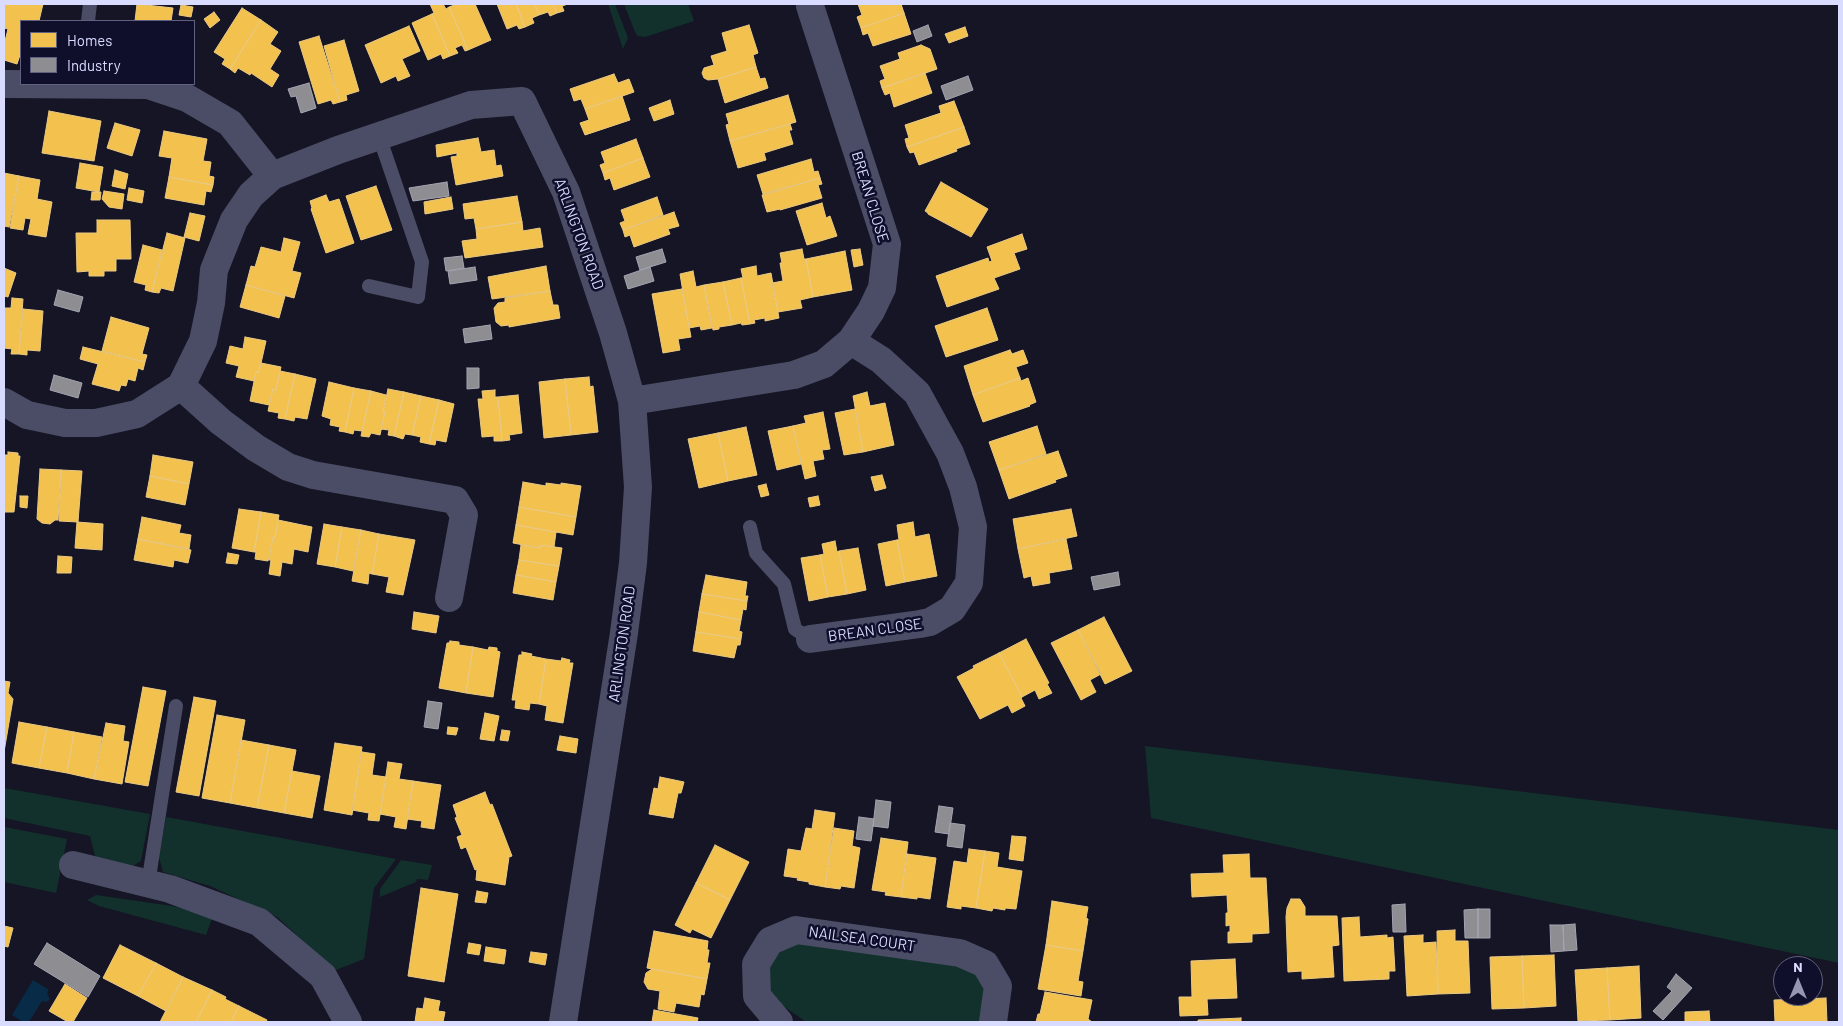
<!DOCTYPE html>
<style>
body{margin:0}
#map{position:relative;width:1843px;height:1026px;overflow:hidden;background:#151525;font-family:Barlow,sans-serif}
canvas{display:block}
.frame{position:absolute;inset:0;border:5px solid #d9dbff;pointer-events:none}
.legend{position:absolute;left:20px;top:20px;width:175px;height:65px;box-sizing:border-box;background:#0f0f2b;border:1px solid #606180;margin:0;padding:6px 9px;list-style:none;font-size:15px;color:#d9dbff}
.legend li{display:flex;align-items:center;gap:10px;height:25px}
.legend b{width:25px;border:1px solid #606180}
.north{position:absolute;left:1773px;top:956px;width:50px;height:50px;box-sizing:border-box;background:#0f0f2b;border:1px solid #606180;border-radius:50%;rotate:0deg;font-size:14px;font-weight:700;line-height:20px;text-align:center;color:#d9dbff}
.north::after{content:'';display:block;margin:auto;width:18px;height:22px;background:#9496b3;clip-path:polygon(50% 0,100% 100%,50% 72%,0 100%)}
</style>
<div id="map">
<canvas width="1843" height="1026"></canvas>
<div class="frame"></div>
<ul class="legend">
<li><b style="height:14px;background:#f2c14e"></b>Homes</li>
<li><b style="height:14px;background:#8d8d92"></b>Industry</li>
</ul>
<div class="north">N</div>
</div>
<script>
const g = document.querySelector('canvas').getContext('2d');
g.lineJoin = 'round';
function fillPath(path, color) { g.fillStyle = color; g.fill(path, 'evenodd'); }
const toPath = rows => new Path2D(rows.map(r => 'M' + r).join(''));
function trace(path, color, width, dash) { g.strokeStyle = color; g.lineWidth = width; g.lineCap = dash ? 'butt' : 'round'; g.setLineDash(dash || []); g.stroke(path); }
function drawText(font, color, halo, rows, align = 'center') {
  g.font = font + ' Barlow,sans-serif'; g.lineWidth = 5; g.setLineDash([]); g.textBaseline = 'middle'; g.strokeStyle = halo; g.fillStyle = color; for (const [text, x, y, turn = 0] of rows) {
    g.save(); g.translate(x, y); g.rotate((+turn || 0) * Math.PI / 180); g.textAlign = isNaN(turn) ? turn : align; if (halo) g.strokeText(text, 0, 0); g.fillText(text, 0, 0); g.restore();
  }
}
const green = toPath([
 [608,4,615,4,628,38,623,49],
 [624,4,688,4,694,21,645,37,638,36,635,32],
 [1145,746,1839,830,1839,963,1151,818],
 [4,788,150,814,141,861,126,870,96,860,90,836,4,818],
 [166,817,396,859,374,888,364,959,333,971,320,956,277,917,210,886,163,872,159,857],
 [4,827,67,839,56,893,4,882],
 [401,860,432,865,428,880,417,879,416,882,380,897,380,889],
 [96,895,172,906,213,916,206,935,99,906,87,900],
 [800,943,959,966,974,970,983,979,985,992,981,1022,806,1022,775,1000,767,991,768,963,775,953]
]);
const water = toPath([
 [33,980,49,990,47,993,50,1000,46,1002,42,1001,29,1022,23,1022,12,1015]
]);
const homes = toPath([
 [4,4,43,4,39,21,21,21,21,52,17,64,4,60,4,45,8,29,4,28,4,4],
 [137,4,173,8,171,21,135,21,137,4],
 [430,4,443,4,446,9,449,7,468,50,465,51,462,45,455,48,458,53,450,56,432,14,434,13,430,4],
 [457,4,475,4,491,40,468,50,449,7,457,4],
 [497,4,516,4,525,27,519,29,517,25,507,29,497,4],
 [516,4,535,4,539,15,532,18,534,23,525,27,516,4],
 [535,4,553,4,557,13,550,16,548,12,539,15,535,4],
 [553,4,568,4,562,6,564,11,557,13,553,4],
 [858,4,901,4,904,13,861,28,857,17,862,15,858,4],
 [181,5,193,7,191,17,179,15,181,5],
 [242,8,261,20,230,69,222,64,225,59,214,52,242,8],
 [214,12,220,20,210,28,204,19,214,12],
 [904,13,911,34,873,46,868,33,863,35,861,28,904,13],
 [432,14,450,56,443,59,441,54,428,60,412,23,432,14],
 [261,20,278,32,270,44,281,51,270,69,279,75,272,87,251,73,250,75,238,68,235,73,230,69,261,20],
 [749,25,758,53,753,55,756,67,718,79,708,80,704,78,702,73,704,68,714,65,711,56,727,51,722,33,749,25],
 [409,26,420,51,402,59,410,76,398,81,396,76,381,83,365,45,409,26],
 [965,27,968,36,949,43,945,34,965,27],
 [319,36,340,102,333,104,331,100,318,104,299,42,319,36],
 [344,40,359,91,346,95,347,100,340,102,324,46,344,40],
 [921,45,930,49,937,69,882,88,880,81,885,79,880,66,900,59,898,53,921,45],
 [756,67,760,79,765,78,768,88,725,103,718,79,756,67],
 [925,73,932,93,894,107,890,93,885,95,882,88,925,73],
 [614,74,618,83,629,79,634,92,585,109,581,99,574,101,570,89,614,74],
 [788,95,796,122,730,141,726,125,729,124,726,114,788,95],
 [622,96,630,120,585,135,580,123,589,120,585,109,622,96],
 [670,100,674,114,654,121,649,108,670,100],
 [954,101,964,127,907,147,905,139,909,138,905,125,941,113,939,106,954,101],
 [49,111,101,121,94,161,42,153,49,111],
 [115,123,140,130,132,156,107,148,115,123],
 [790,124,792,130,789,130,793,144,764,153,766,160,738,168,730,141,790,124],
 [964,127,970,144,956,149,957,151,919,165,914,152,910,153,907,147,964,127],
 [164,131,207,139,203,161,211,162,209,176,214,177,213,185,169,177,172,158,159,156,164,131],
 [478,138,481,152,494,150,496,166,501,165,503,176,456,185,451,157,457,156,457,153,437,157,436,145,478,138],
 [636,139,643,158,603,173,600,165,605,163,601,152,636,139],
 [643,158,650,177,614,190,610,178,605,180,603,173,643,158],
 [811,159,814,172,818,171,820,178,763,194,757,175,811,159],
 [80,163,103,167,99,192,76,188,80,163],
 [115,170,128,174,125,189,112,186,115,170],
 [4,173,19,176,9,227,4,226,4,173],
 [19,176,40,180,37,199,52,202,46,237,28,234,31,219,25,218,23,230,10,228,19,176],
 [169,177,213,185,211,192,206,191,204,205,165,198,169,177],
 [820,178,822,184,818,185,822,198,780,210,780,209,767,212,762,195,820,178],
 [941,182,988,209,971,237,928,214,928,213,925,211,941,182],
 [376,186,392,230,361,240,346,196,376,186],
 [129,188,144,191,142,203,127,200,129,188],
 [104,191,124,194,122,209,109,207,102,199,104,191],
 [92,192,101,192,100,200,91,200,92,192],
 [326,195,329,202,339,199,354,243,326,253,311,209,312,208,310,201,326,195],
 [517,196,522,222,476,229,474,218,465,219,463,204,517,196],
 [451,197,453,209,425,214,424,202,451,197],
 [657,197,663,215,623,230,620,223,625,221,621,210,657,197],
 [822,203,826,218,830,216,837,236,807,245,796,211,822,203],
 [674,212,679,226,668,229,670,234,634,247,630,235,625,237,623,230,674,212],
 [190,213,205,216,199,241,184,237,190,213],
 [97,220,130,220,131,259,116,259,116,271,104,271,104,276,89,276,89,271,77,272,76,233,97,233,97,220],
 [522,222,523,231,540,228,543,247,465,258,462,241,477,239,476,229,522,222],
 [167,233,185,238,173,291,161,288,159,293,152,292,167,233],
 [1022,234,1027,249,1014,253,1020,269,994,278,999,289,947,307,936,276,988,258,989,262,992,261,987,247,1022,234],
 [284,238,300,242,292,271,301,273,294,298,246,285,251,266,255,267,261,247,281,252,284,238],
 [143,245,162,250,152,292,145,290,146,285,134,282,143,245],
 [802,249,804,259,806,259,813,297,800,300,802,308,778,312,772,283,783,281,780,263,782,263,780,253,802,249],
 [860,249,863,265,854,267,851,250,860,249],
 [845,251,852,290,813,297,806,259,845,251],
 [546,266,550,291,492,299,488,277,546,266],
 [756,266,757,276,771,273,779,318,765,321,765,318,754,320,755,323,750,324,741,278,743,278,741,269,756,266],
 [4,268,16,273,8,297,4,296,4,268],
 [693,271,696,287,704,285,712,328,701,330,700,326,689,328,680,274,693,271],
 [741,278,750,324,742,325,741,323,732,325,723,282,741,278],
 [723,282,732,325,719,327,719,329,713,330,704,285,723,282],
 [246,285,285,296,279,318,240,307,246,285],
 [682,289,691,337,678,339,680,350,663,353,652,294,682,289],
 [550,291,553,305,558,305,560,318,509,327,509,325,501,326,496,322,494,308,498,303,505,302,505,298,550,291],
 [12,298,23,299,19,354,11,354,12,349,4,348,4,308,11,308,12,298],
 [987,308,998,340,946,357,935,326,987,308],
 [23,309,43,311,40,351,27,350,27,355,19,354,23,309],
 [111,317,149,328,142,354,147,355,145,362,102,351,111,317],
 [245,337,266,341,259,372,256,372,254,381,236,377,239,366,226,363,230,346,243,349,245,337],
 [83,347,145,362,143,370,138,368,135,381,128,379,126,386,121,385,119,391,92,384,98,364,80,359,83,347],
 [1010,350,1012,354,1023,350,1028,363,1016,367,1020,378,973,395,964,366,1010,350],
 [261,363,281,367,276,390,273,389,269,405,250,401,256,372,259,372,261,363],
 [280,371,295,374,285,419,278,418,279,413,268,411,273,389,276,390,280,371],
 [295,374,316,379,307,419,295,417,294,421,285,419,295,374],
 [589,377,590,387,593,386,598,432,571,435,565,379,589,377],
 [1020,378,1021,381,1028,378,1036,402,1029,405,1030,406,983,422,973,395,1020,378],
 [565,379,571,435,544,438,539,382,565,379],
 [329,382,354,388,345,432,339,431,340,427,330,425,331,419,322,416,329,382],
 [354,388,371,391,362,431,354,430,353,434,345,432,354,388],
 [388,389,404,392,394,436,388,435,389,430,381,429,385,412,383,412,388,389],
 [495,390,495,397,498,397,502,441,494,441,494,436,482,437,478,399,483,399,482,391,495,390],
 [371,391,386,395,383,412,385,412,380,435,371,433,369,437,361,436,371,391],
 [404,392,421,396,412,435,405,434,403,439,394,436,404,392],
 [867,392,870,406,885,403,894,445,863,452,853,396,867,392],
 [518,395,522,433,509,435,510,440,502,441,498,397,518,395],
 [421,396,439,400,429,444,420,442,421,437,412,435,421,396],
 [439,400,454,404,446,442,436,440,435,445,429,444,439,400],
 [855,409,863,452,844,455,835,413,855,409],
 [823,412,830,449,822,450,824,459,813,461,816,476,805,479,793,426,806,423,804,416,823,412],
 [793,426,801,464,777,470,768,431,793,426],
 [1037,426,1046,454,999,470,989,442,1037,426],
 [746,427,757,475,728,481,718,433,746,427],
 [718,433,728,481,699,488,688,439,718,433],
 [1058,451,1067,476,1055,480,1056,482,1009,499,999,470,1058,451],
 [8,452,18,453,18,456,20,456,14,512,4,512,4,455,8,455,8,452],
 [153,455,193,462,189,484,150,476,153,455],
 [40,469,61,470,58,520,55,520,50,524,42,523,37,519,40,469],
 [61,470,82,471,78,522,59,521,61,470],
 [882,475,886,488,875,491,871,477,882,475],
 [150,476,189,484,185,505,146,497,150,476],
 [523,482,546,486,546,483,561,485,561,483,581,486,576,517,519,507,523,482],
 [766,484,769,495,761,497,758,486,766,484],
 [20,496,28,496,27,508,20,507,20,496],
 [818,496,820,505,810,507,808,498,818,496],
 [519,507,576,517,573,535,516,525,519,507],
 [239,509,261,512,254,552,232,548,239,509],
 [1071,509,1077,536,1018,549,1013,519,1071,509],
 [261,512,279,515,275,538,273,537,268,561,255,559,256,552,254,552,261,512],
 [142,517,181,525,179,533,191,535,189,549,138,539,142,517],
 [278,520,312,527,308,552,294,549,292,564,282,562,280,576,269,574,271,560,269,560,273,537,275,538,278,520],
 [77,522,103,524,102,550,75,548,77,522],
 [913,522,915,537,929,534,937,576,905,582,897,540,899,540,897,525,913,522],
 [324,524,342,527,335,567,317,564,324,524],
 [516,525,556,532,554,547,541,545,540,548,513,543,516,525],
 [342,527,361,530,353,571,335,567,342,527],
 [361,530,379,534,372,574,369,573,368,584,352,581,361,530],
 [379,534,415,540,403,595,386,592,389,577,372,574,379,534],
 [138,539,191,550,188,563,174,560,173,567,134,560,138,539],
 [1066,539,1072,569,1049,573,1050,583,1033,586,1031,576,1024,578,1018,549,1066,539],
 [897,540,905,582,886,586,878,544,897,540],
 [835,541,837,552,839,551,847,594,828,597,820,555,824,554,822,544,835,541],
 [521,545,540,548,541,545,562,548,559,566,519,560,521,545],
 [858,548,866,590,847,594,839,551,858,548],
 [228,553,239,555,237,564,226,563,228,553],
 [820,555,828,597,809,601,801,558,820,555],
 [58,556,72,557,71,573,57,573,58,556],
 [519,560,559,566,556,582,516,575,519,560],
 [516,575,556,582,553,600,513,593,516,575],
 [706,575,747,582,745,596,748,596,747,601,702,594,706,575],
 [702,594,747,601,746,610,743,609,741,620,699,612,702,594],
 [414,612,439,616,436,633,412,629,414,612],
 [699,612,741,620,739,631,742,632,741,639,696,632,699,612],
 [1104,617,1132,671,1105,684,1078,630,1104,617],
 [1078,630,1101,674,1090,680,1096,692,1081,700,1051,643,1078,630],
 [696,632,741,639,740,645,737,645,734,658,693,651,696,632],
 [1026,639,1049,683,1047,684,1052,693,1039,699,1035,690,1022,697,999,653,1026,639],
 [450,641,459,642,459,645,473,647,466,693,439,688,447,643,449,643,450,641],
 [473,647,488,650,489,647,497,648,497,651,500,652,493,697,466,693,473,647],
 [522,652,532,654,531,656,546,659,539,704,530,703,529,710,515,708,516,700,512,700,519,655,522,655,522,652],
 [999,653,1022,697,1021,698,1025,706,1012,713,1008,705,980,719,957,677,974,668,973,666,999,653],
 [562,658,570,660,569,663,573,663,563,723,545,720,547,706,539,704,546,659,561,661,562,658],
 [4,681,10,682,8,693,13,699,4,752,4,681],
 [143,687,166,691,148,786,125,782,143,687],
 [194,697,216,701,199,796,176,792,194,697],
 [485,713,499,716,494,741,480,739,485,713],
 [217,715,245,720,230,803,202,798,217,715],
 [19,722,47,727,39,768,12,763,19,722],
 [106,723,125,726,123,741,129,742,122,784,94,779,106,723],
 [47,727,74,732,67,773,39,768,47,727],
 [448,727,458,728,456,735,447,734,448,727],
 [502,730,510,731,508,741,500,740,502,730],
 [74,732,102,737,94,779,67,773,74,732],
 [560,736,578,739,576,753,557,750,560,736],
 [241,740,269,745,257,808,230,803,241,740],
 [335,743,362,747,352,815,324,810,335,743],
 [269,745,296,750,284,813,257,808,269,745],
 [362,752,375,754,372,775,386,777,379,821,368,820,369,813,352,810,362,752],
 [388,762,402,764,399,779,413,781,406,829,394,827,396,817,380,814,388,762],
 [292,771,320,776,312,818,284,813,292,771],
 [660,777,684,782,681,793,678,793,673,818,649,814,654,788,658,789,660,777],
 [413,781,441,785,434,829,421,827,422,821,407,819,413,781],
 [485,792,490,805,492,804,512,856,509,857,505,885,476,880,477,869,475,870,466,847,461,849,457,837,462,835,455,818,457,817,453,805,485,792],
 [815,810,835,813,825,887,809,884,809,882,797,880,798,878,784,876,788,849,801,851,806,828,812,829,815,810],
 [834,828,854,831,852,846,860,848,854,888,841,886,840,889,825,887,834,828],
 [1012,836,1026,837,1023,861,1009,859,1012,836],
 [881,838,908,842,901,897,885,895,886,892,872,890,881,838],
 [715,845,749,862,730,900,696,883,715,845],
 [969,849,985,851,976,908,961,906,961,909,947,907,954,861,967,863,969,849],
 [985,851,999,853,997,867,1022,871,1016,909,1005,908,1005,910,993,908,992,911,976,908,985,851],
 [907,854,936,858,930,899,917,897,917,899,901,897,907,854],
 [1249,854,1250,878,1266,878,1269,933,1252,934,1252,942,1228,943,1228,932,1230,932,1230,925,1226,926,1226,913,1228,913,1227,895,1192,897,1191,874,1224,873,1223,855,1249,854],
 [696,883,730,900,711,938,692,929,690,933,675,925,696,883],
 [421,888,458,894,444,982,408,976,421,888],
 [477,891,488,893,486,903,475,902,477,891],
 [1291,899,1300,899,1305,907,1305,916,1337,916,1339,945,1332,946,1334,977,1302,979,1302,971,1288,972,1286,917,1287,908,1291,899],
 [1052,901,1088,907,1086,918,1088,919,1083,951,1046,945,1052,901],
 [1359,917,1360,937,1387,935,1387,938,1393,937,1395,971,1389,971,1389,979,1344,981,1342,918,1359,917],
 [4,926,13,928,8,947,4,946,4,926],
 [1455,930,1455,941,1468,941,1470,993,1438,994,1437,931,1455,930],
 [654,931,708,941,707,950,709,950,707,963,710,963,707,979,647,968,654,931],
 [1423,935,1423,943,1436,942,1438,994,1407,996,1404,936,1423,935],
 [469,943,481,945,479,955,467,953,469,943],
 [120,945,156,963,138,996,103,978,120,945],
 [1046,945,1083,951,1078,981,1083,982,1081,996,1038,989,1046,945],
 [486,947,506,950,504,964,484,961,486,947],
 [531,952,547,954,545,965,529,962,531,952],
 [1554,955,1556,1006,1524,1008,1522,956,1554,955],
 [1522,956,1524,1008,1492,1009,1490,957,1522,956],
 [1235,959,1237,998,1207,999,1208,1015,1180,1016,1179,997,1192,997,1191,961,1235,959],
 [156,963,183,977,166,1011,138,996,156,963],
 [1639,966,1641,1018,1610,1020,1607,968,1639,966],
 [1607,968,1610,1020,1578,1021,1575,970,1607,968],
 [652,969,707,979,704,995,701,994,699,1007,676,1003,674,1012,658,1009,660,991,648,989,644,982,646,973,652,969],
 [183,977,212,990,196,1022,160,1022,183,977],
 [65,984,87,998,73,1022,68,1022,49,1011,65,984],
 [212,990,226,997,225,999,239,1006,231,1022,196,1022,212,990],
 [1045,992,1092,1000,1088,1019,1092,1022,1036,1022,1038,1014,1040,1014,1045,992],
 [425,998,440,1001,438,1011,445,1012,443,1022,415,1022,417,1008,423,1009,425,998],
 [1826,998,1827,1022,1775,1022,1774,1000,1826,998],
 [239,1006,267,1020,266,1022,231,1022,239,1006],
 [654,1010,698,1018,697,1022,650,1022,652,1022,654,1010],
 [1709,1011,1710,1022,1685,1022,1685,1012,1709,1011],
 [1241,1018,1241,1022,1186,1022,1198,1022,1198,1020,1241,1018]
]);
const industry = toPath([
 [928,25,932,36,917,42,913,31,928,25],
 [968,76,973,90,946,100,941,86,968,76],
 [309,83,316,108,301,113,296,96,291,97,288,89,309,83],
 [447,182,449,196,413,201,409,188,447,182],
 [662,249,666,262,640,270,636,257,662,249],
 [462,256,464,268,446,271,444,258,462,256],
 [475,267,477,280,450,284,448,271,475,267],
 [650,267,654,281,628,289,624,276,650,267],
 [58,290,83,297,79,312,54,305,58,290],
 [490,325,492,339,465,343,463,329,490,325],
 [467,368,479,368,479,388,467,389,467,368],
 [54,375,82,383,78,398,50,390,54,375],
 [1118,572,1120,585,1094,590,1091,577,1118,572],
 [428,701,442,703,438,729,424,727,428,701],
 [876,800,891,802,888,828,873,826,876,800],
 [939,806,953,808,949,834,935,832,939,806],
 [859,817,874,819,871,841,856,839,859,817],
 [950,823,965,825,962,848,947,846,950,823],
 [1405,904,1406,932,1393,932,1392,905,1405,904],
 [1478,909,1490,909,1490,938,1478,938,1478,909],
 [1478,909,1478,938,1465,938,1464,910,1478,909],
 [1575,924,1577,950,1564,951,1563,925,1575,924],
 [1550,925,1563,925,1564,951,1551,952,1550,925],
 [47,943,100,976,88,997,34,964,47,943],
 [1676,974,1692,988,1663,1020,1653,1011,1672,991,1667,987,1676,974]
]);
const lane = toPath([
 [88,21,90,4],
 [369,286,418,297,422,262,379,136],
 [750,527,756,553,784,584,795,629,810,639],
 [148,884,176,706]
]);
const street = toPath([
 [810,6,887,244,882,288,871,311,851,341,881,360,917,393,950,453,963,487,973,527,969,583,952,609,930,622,920,624,810,639],
 [4,84,148,85,187,98,230,123,272,176],
 [181,386,221,422,256,448,288,467,313,475,455,500,464,515,449,598],
 [632,401,794,375,824,364,851,341],
 [4,402,27,415,65,423,96,423,137,414,181,386,203,341,211,303,214,270,234,220,251,195,272,176,338,150,471,105,522,101,566,192,613,333,632,401,638,487,633,563,624,633,563,1022],
 [73,865,170,889,259,922,323,976,348,1022],
 [779,1022,757,996,756,964,770,941,796,930,960,953,985,964,998,986,993,1022]
]);
const streetNames = [
 ["BREAN CLOSE",870,197,73],
 ["ARLINGTON ROAD",579,234,70],
 ["BREAN CLOSE",875,630,-8],
 ["ARLINGTON ROAD",622,644,-82],
 ["NAILSEA COURT",862,939,8]
];
fillPath(green, '#12312c');
fillPath(water, '#082b48');
fillPath(homes, '#f2c14e');
trace(homes, '#eac983', 1);
fillPath(industry, '#8d8d92');
trace(industry, '#a4a4b3', 1);
trace(lane, '#4a4d65', 14);
trace(street, '#4a4d65', 28);
drawText('15px', '#d9dbff', '#0f0f2b', streetNames);
</script>
